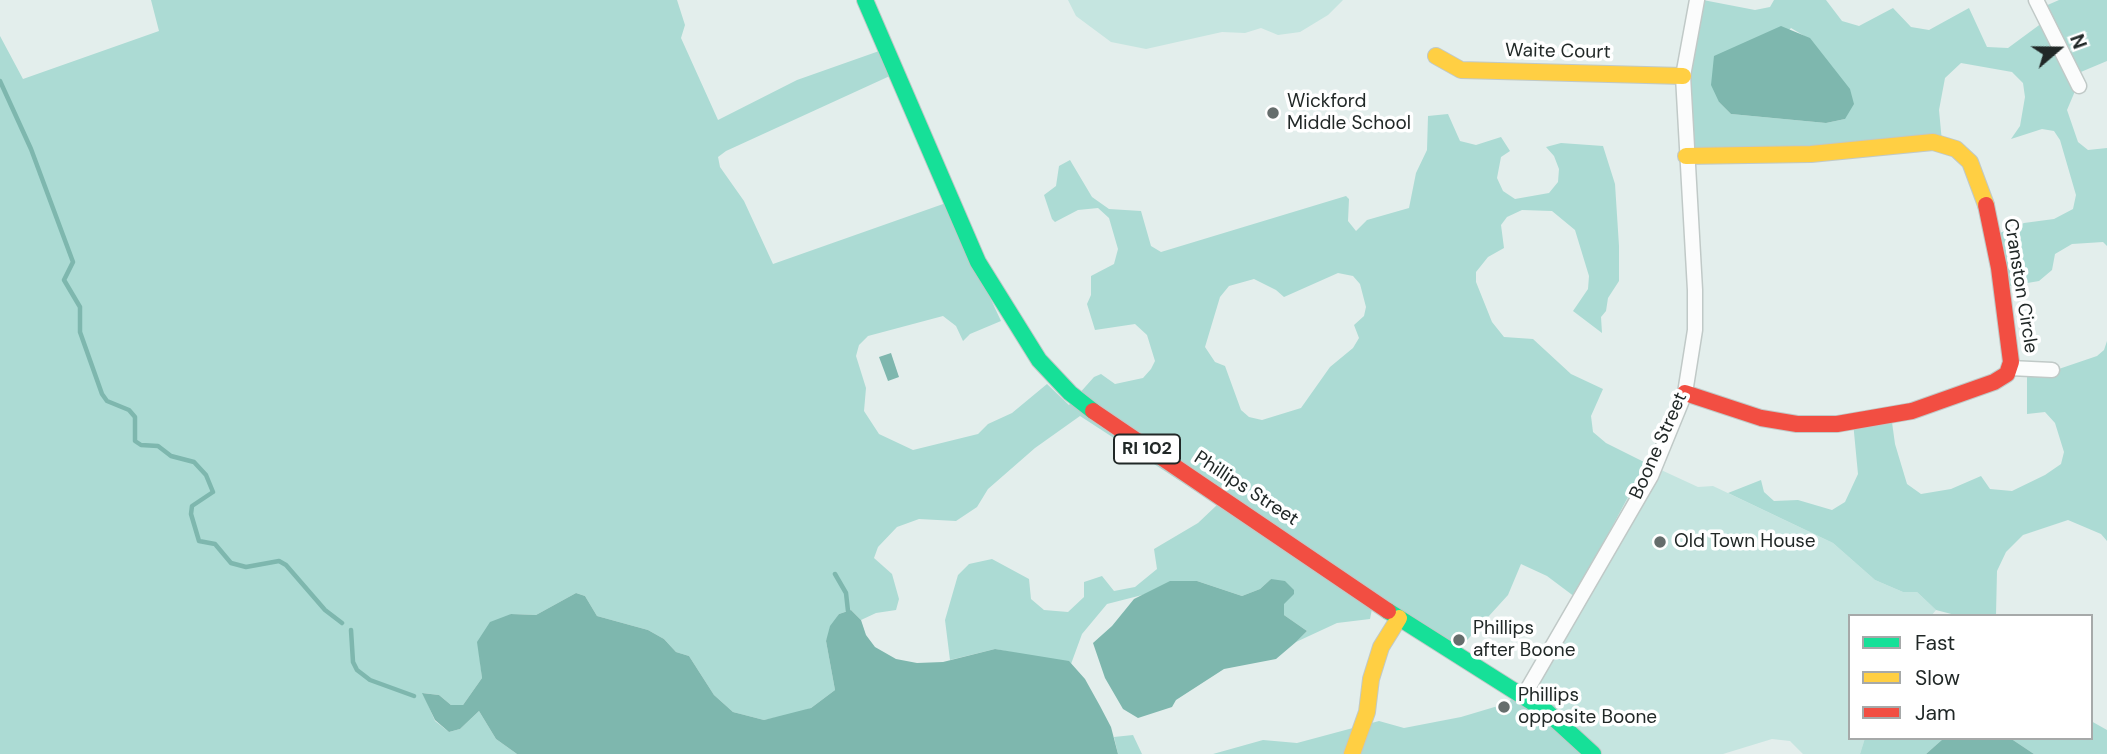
<!DOCTYPE html>
<style>
body{margin:0}
#map{position:relative;width:2107px;height:754px;overflow:hidden;background:#e3eeec;font-family:"DM Sans",sans-serif}
canvas{display:block}
.legend{position:absolute;left:1848px;top:614px;width:245px;height:126px;box-sizing:border-box;background:#fff;border:2px solid #a6a9a9;margin:0;padding:9px 12px;list-style:none;font-size:21px;color:#212827}
.legend li{display:flex;align-items:center;gap:14px;height:35px}
.legend b{width:35px;border:2px solid #a6a9a9}
.north{position:absolute;left:2023px;top:14px;width:70px;height:70px;-webkit-text-stroke:5px #fff;paint-order:stroke;rotate:70deg;font-size:19px;font-weight:700;line-height:28px;text-align:center;color:#212827}
.north::after{content:'';display:block;margin:auto;width:24px;height:32px;background:#212827;clip-path:polygon(50% 0,100% 100%,50% 72%,0 100%)}
</style>
<div id="map">
<canvas width="2107" height="754"></canvas>
<ul class="legend">
<li><b style="height:9px;background:#16e098"></b>Fast</li>
<li><b style="height:9px;background:#ffcf43"></b>Slow</li>
<li><b style="height:9px;background:#f24e42"></b>Jam</li>
</ul>
<div class="north">N</div>
</div>
<script>
const g = document.querySelector('canvas').getContext('2d');
g.lineJoin = 'round';
function fillPath(path, color) { g.fillStyle = color; g.fill(path, 'evenodd'); }
const toPath = rows => new Path2D(rows.map(r => 'M' + r).join(''));
function trace(path, color, width, dash) { g.strokeStyle = color; g.lineWidth = width; g.lineCap = dash ? 'butt' : 'round'; g.setLineDash(dash || []); g.stroke(path); }
function drawText(font, color, halo, rows, align = 'center') {
  g.font = font + ' "DM Sans",sans-serif'; g.lineWidth = 7; g.setLineDash([]); g.textBaseline = 'middle'; g.strokeStyle = halo; g.fillStyle = color; for (const [text, x, y, turn = 0] of rows) {
    g.save(); g.translate(x, y); g.rotate((+turn || 0) * Math.PI / 180); g.textAlign = isNaN(turn) ? turn : align; if (halo) g.strokeText(text, 0, 0); g.fillText(text, 0, 0); g.restore();
  }
}
const green = toPath([
 [1068,0,1343,0,1328,15,1300,32,1278,35,1261,28,1245,33,1222,32,1146,49,1111,42,1076,16],
 [1646,463,1698,487,1713,486,1833,543,1875,580,1903,592,1917,592,1936,610,1931,616,1850,616,1850,738,1865,738,1860,754,1803,754,1790,741,1772,739,1723,754,1596,754,1525,695]
]);
const forest = toPath([
 [151,0,677,0,685,25,681,38,718,120,797,80,882,50,892,75,726,151,718,157,720,167,744,201,773,264,946,203,1001,321,970,334,963,341,956,326,943,316,868,336,859,345,856,356,866,388,864,411,879,434,913,450,978,434,988,424,1012,413,1047,384,1069,405,1094,377,1101,374,1115,384,1143,378,1151,369,1155,361,1147,335,1135,324,1095,330,1087,304,1091,295,1091,276,1114,264,1118,249,1109,218,1098,208,1078,210,1055,222,1052,219,1044,195,1056,186,1059,166,1070,160,1092,197,1109,209,1141,211,1151,246,1161,252,1346,196,1349,199,1348,221,1356,231,1367,220,1409,208,1416,173,1427,150,1428,116,1448,114,1460,141,1476,145,1501,137,1510,151,1501,157,1497,178,1503,191,1515,199,1549,193,1558,182,1559,169,1554,156,1546,147,1561,143,1603,146,1615,184,1619,246,1619,281,1608,298,1606,311,1601,317,1602,333,1573,311,1588,289,1589,276,1575,230,1552,211,1522,210,1507,217,1501,225,1504,248,1488,257,1476,272,1476,282,1492,322,1504,337,1533,339,1571,374,1603,389,1591,416,1593,432,1606,443,1646,463,1575,597,1547,576,1521,564,1508,595,1459,649,1372,609,1370,619,1337,623,1296,642,1307,631,1284,615,1284,604,1271,579,1260,589,1242,596,1197,581,1107,604,1082,634,1071,664,995,649,950,660,945,620,958,575,969,564,992,559,1029,579,1031,599,1044,610,1068,612,1084,597,1084,582,1102,576,1114,591,1135,587,1157,569,1154,549,1198,523,1217,505,1080,416,1035,448,988,489,977,507,956,521,919,519,897,527,878,547,874,558,892,574,899,599,896,610,876,613,861,620,851,610,839,614,826,641,835,690,811,708,798,713,764,720,733,712,714,695,689,656,676,652,664,639,648,630,597,616,585,596,576,593,536,615,511,614,478,642,482,678,463,705,451,705,439,695,423,693,435,721,449,732,460,729,479,711,496,739,517,754,0,754,0,36,23,79,159,31],
 [1338,273,1353,276,1360,284,1366,307,1364,316,1354,325,1359,338,1353,348,1330,367,1301,408,1262,420,1249,417,1241,410,1225,366,1215,362,1205,347,1220,297,1229,286,1254,279,1276,290,1284,297],
 [1703,0,1755,10,1770,7,1774,0,1826,0,1842,21,1859,26,1893,8,1911,27,1929,30,1969,8,1987,47,2008,48,2046,20,2043,7,2059,0,2107,0,2107,61,2076,74,2078,84,2067,110,2078,142,2088,150,2107,148,2107,246,2103,242,2072,244,2055,254,2052,270,2039,281,2010,286,1995,235,2024,223,2054,219,2073,209,2076,195,2060,140,2054,131,2042,129,2011,139,2020,126,2025,97,2023,83,2012,72,1961,63,1945,78,1939,110,1942,142,1691,155,1683,76],
 [1791,28,1806,37,1845,119,1826,123,1731,114,1719,102],
 [2107,341,2107,541,2101,534,2068,520,2023,535,2006,552,1997,571,1996,615,1959,616,1936,610,1917,592,1903,592,1875,580,1833,543,1728,493,1761,480,1764,492,1774,501,1798,500,1832,510,1845,502,1858,474,1853,422,1891,415,1895,444,1907,484,1921,494,1951,489,1981,476,1990,489,2012,491,2045,475,2061,464,2064,452,2055,423,2045,412,2027,414,2027,374,2047,373,2097,356,2104,350],
 [1517,692,1596,754,1213,754,1263,740,1297,743,1379,721,1404,728,1461,717,1508,703],
 [2091,721,2107,730,2107,754,2034,754,2010,738,2091,738],
 [1133,735,1142,754,1118,754,1114,737],
 [1865,738,1944,738,1926,754,1860,754]
]);
const water = toPath([
 [1781,26,1810,38,1850,89,1854,104,1845,119,1826,123,1731,114,1719,102,1711,85,1714,56],
 [891,353,899,377,888,381,879,357],
 [1271,579,1285,581,1294,590,1294,594,1284,604,1284,615,1307,631,1296,642,1276,659,1224,669,1176,700,1172,707,1138,718,1123,709,1105,678,1093,643,1112,626,1134,599,1170,581,1197,581,1242,596,1260,589],
 [576,593,585,596,597,616,648,630,664,639,676,652,689,656,714,695,733,712,764,720,811,708,835,690,826,641,830,626,839,614,851,610,861,620,866,635,875,647,896,659,917,663,943,662,995,649,1069,661,1085,679,1100,706,1111,727,1118,754,517,754,496,739,479,711,460,729,449,732,435,720,422,693,439,695,451,705,463,705,482,678,477,642,490,622,511,614,536,615],
 [1944,738,2010,738,2034,754,1926,754]
]);
const stream = toPath([
 [0,81,31,149,73,262,64,280,80,307,80,332,102,394,107,401,129,410,135,417,135,441,141,445,158,446,171,456,194,462,206,475,213,492,192,506,191,514,199,541,215,544,231,563,246,567,279,561,286,565,325,610,342,623],
 [835,574,846,593,848,611],
 [351,630,353,662,357,670,370,680,414,696]
]);
const street = toPath([
 [2036,0,2079,86],
 [2010,368,2052,370],
 [1523,697,1651,476,1685,393,1695,330,1695,290,1683,76,1697,0]
]);
const fast = toPath([
 [865,0,978,262,1039,360,1070,393,1093,411],
 [1388,611,1546,711,1593,754]
]);
const slow = toPath([
 [1436,56,1461,70,1683,76],
 [1686,156,1811,154,1933,142,1956,149,1970,162,1986,205],
 [1352,754,1367,712,1371,679,1381,647,1399,618]
]);
const jam = toPath([
 [1685,393,1761,418,1797,424,1837,424,1912,411,1994,382,2007,374,2011,362,1999,268,1986,205],
 [1093,411,1388,611]
]);
const markers = [
 [1273,113,7,"#656d6c"],
 [1660,542,7,"#656d6c"],
 [1459,640,7,"#656d6c"],
 [1504,707,7,"#656d6c"]
];
const shields = [
 [1147,449,66]
];
const shieldNames = [
 ["RI 102",1147,449]
];
const streetNames = [
 ["Waite Court",1558,52,1],
 ["Cranston Circle",2020,286,81],
 ["Boone Street",1659,446,-66],
 ["Phillips Street",1246,489,33]
];
const poiNames = [
 ["Wickford",1287,102],
 ["Middle School",1287,124],
 ["Old Town House",1674,542],
 ["Phillips",1473,629],
 ["after Boone",1473,651],
 ["Phillips",1518,696],
 ["opposite Boone",1518,718]
];
fillPath(green, '#c5e5e0');
fillPath(forest, '#acdbd4');
fillPath(water, '#7eb7ae');
trace(stream, '#7eb7ae', 4.5);
trace(street, '#c0c9c7', 17);
trace(fast, '#c0c9c7', 18);
trace(slow, '#c0c9c7', 18);
trace(jam, '#c0c9c7', 18);
trace(street, '#fbfcfc', 14);
trace(fast, '#16e098', 16);
trace(slow, '#ffcf43', 16);
trace(jam, '#f24e42', 16);
for (const [x, y, r, color] of markers) { const dot = new Path2D(); dot.arc(x, y, r, 0, 2 * Math.PI); g.fillStyle = color; g.fill(dot); trace(dot, '#fff', 2.5); }
for (const [x, y, w] of shields) { const box = new Path2D(); box.roundRect(x - w / 2, y - 14.5, w, 29, 5); g.fillStyle = '#fff'; g.fill(box); trace(box, '#212827', 2); }
drawText('bold 18px', '#212827', null, shieldNames);
drawText('19px', '#212827', '#fff', streetNames);
drawText('19px', '#212827', '#fff', poiNames, 'left');
</script>
